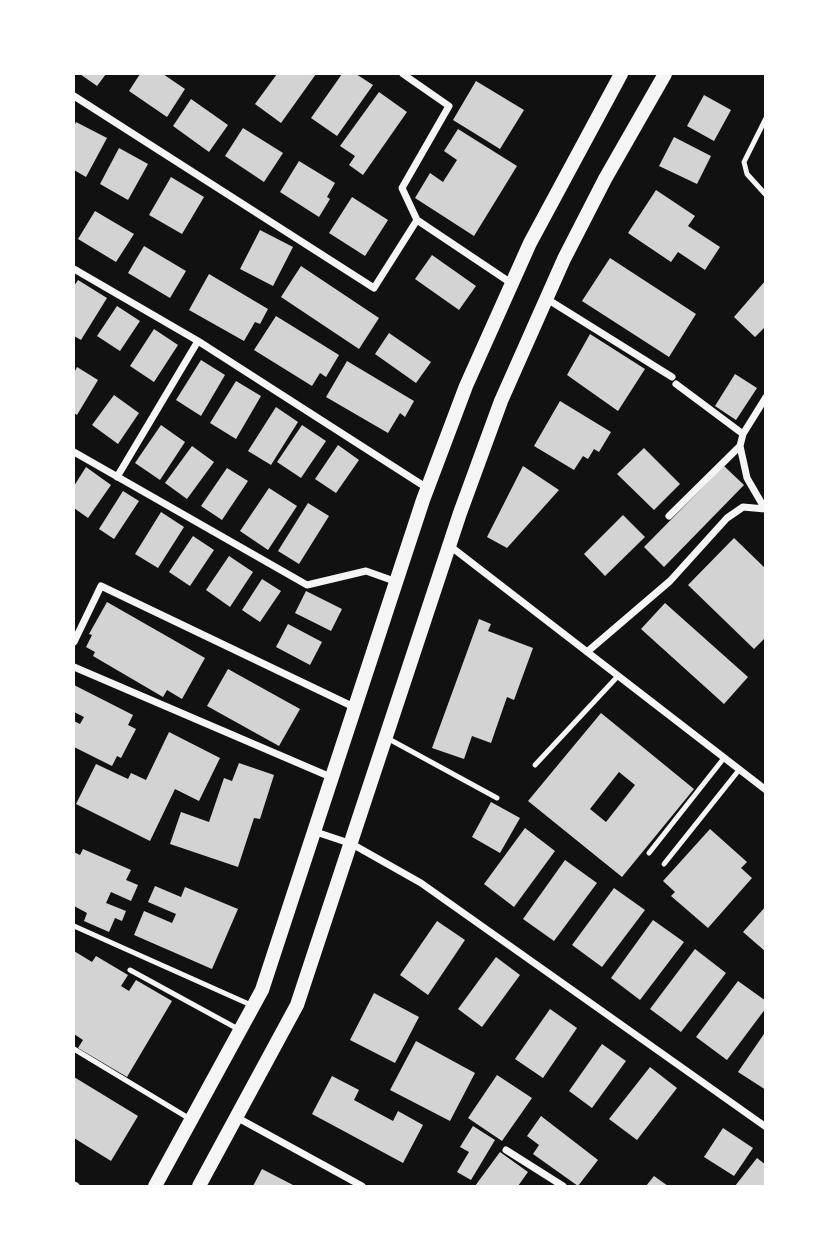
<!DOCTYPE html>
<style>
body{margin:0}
#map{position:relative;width:839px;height:1260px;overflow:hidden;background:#111;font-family:Jost,sans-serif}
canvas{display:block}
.frame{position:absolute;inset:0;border:75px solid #fff;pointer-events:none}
</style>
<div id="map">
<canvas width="839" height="1260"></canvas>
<div class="frame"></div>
</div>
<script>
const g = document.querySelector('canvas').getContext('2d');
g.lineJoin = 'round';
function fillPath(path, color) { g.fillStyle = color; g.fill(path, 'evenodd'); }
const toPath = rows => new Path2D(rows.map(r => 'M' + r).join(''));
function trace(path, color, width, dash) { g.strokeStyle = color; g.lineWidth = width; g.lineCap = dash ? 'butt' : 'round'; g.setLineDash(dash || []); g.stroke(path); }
const building = toPath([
 [80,74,106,74,97,86],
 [140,74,163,74,185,89,167,117,129,91],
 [277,74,316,74,281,123,255,104],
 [342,74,356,74,373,85,337,136,311,118],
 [476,81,524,110,500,149,453,120],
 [379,92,407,112,363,175,349,165,355,156,340,146],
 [704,95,731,110,714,141,687,126],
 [191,99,228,125,209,152,173,126],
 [76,122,107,138,86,177,74,170,74,127],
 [243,128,283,153,264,182,225,156],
 [458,129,517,166,474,236,415,198,430,173,443,182,457,160,444,151],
 [674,137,711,156,697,184,659,166],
 [119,148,148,164,128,200,100,184],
 [299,161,335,183,327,197,330,199,319,217,280,192],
 [171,177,204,197,182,234,149,215],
 [656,190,695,216,688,226,720,247,705,270,678,252,671,262,628,233],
 [352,197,388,220,365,256,329,233],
 [95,211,134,234,116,262,78,239],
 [260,230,293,247,273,286,240,269],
 [144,246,186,271,170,298,128,273],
 [432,255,476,286,459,310,415,279],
 [610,258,696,314,669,357,582,301],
 [301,266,379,318,359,349,281,297],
 [209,274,268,309,260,324,255,322,244,341,189,310],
 [78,280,107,298,81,340,74,336,74,286],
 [766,280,766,326,755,337,734,317],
 [117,306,140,321,120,351,97,336],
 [276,316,339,355,326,377,320,373,312,386,254,350],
 [154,329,178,345,154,382,130,366],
 [389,333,431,362,416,383,375,354],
 [590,334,645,369,618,411,567,375],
 [201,360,225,375,201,416,176,400],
 [347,361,414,401,405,417,400,413,388,433,326,397],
 [77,367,98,380,77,415,74,413,74,373],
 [735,374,757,388,736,420,715,406],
 [236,381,261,396,236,439,210,423],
 [114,395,139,413,118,444,92,425],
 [560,401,611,432,599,452,594,449,588,459,583,456,574,470,534,446],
 [276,407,298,422,271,465,248,451],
 [161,425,185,442,160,480,135,463],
 [302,425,326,441,301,478,277,462],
 [338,445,359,460,336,493,315,479],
 [192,446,214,462,187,499,165,483],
 [644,448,680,484,654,510,617,474],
 [523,466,559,490,507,548,487,537],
 [724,466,744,485,664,567,644,547],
 [86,467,111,485,88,518,74,508,74,486],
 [227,468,248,481,222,520,201,506],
 [269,488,297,506,268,550,240,531],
 [123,491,139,501,114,539,99,529],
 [308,503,329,516,299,564,278,551],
 [161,512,184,527,158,568,135,554],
 [623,515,645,537,605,576,584,554],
 [193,536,214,550,190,586,169,572],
 [734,538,766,569,766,637,754,649,688,585],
 [229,556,253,572,230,607,206,590],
 [262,579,281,591,260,622,242,610],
 [306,591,342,609,331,631,295,613],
 [107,602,205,658,182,699,167,690,163,697,93,656,95,652,86,647,92,635,89,634],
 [665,603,748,677,724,704,641,629],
 [479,619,491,624,488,631,533,648,514,700,507,697,491,743,472,736,464,759,432,748],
 [288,624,322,642,310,665,276,647],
 [228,669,300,709,279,746,207,706],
 [74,685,133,715,128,725,136,729,121,758,117,756,112,766,74,747,74,721,80,724,84,717,74,712],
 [601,713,694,789,622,877,528,801],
 [619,772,635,785,606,822,590,809],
 [169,732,220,758,199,801,175,789,150,841,76,804,96,764,128,779,131,773,146,780],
 [239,763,274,775,260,819,254,818,238,867,170,844,181,812,209,822,224,778,232,781],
 [491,802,520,818,500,853,472,837],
 [525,828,555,851,514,907,484,884],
 [710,829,747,862,741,868,752,878,708,928,671,896,675,892,663,881],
 [83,849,131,870,126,880,138,885,131,901,111,892,106,903,126,911,122,921,115,918,109,932,84,921,87,913,74,906,74,852,80,855],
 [565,860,597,883,554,941,523,919],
 [155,886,181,897,185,887,238,909,212,969,134,935,144,911,172,923,176,914,148,902],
 [614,888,645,910,602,967,572,945],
 [766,906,766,952,743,932],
 [653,920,684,942,640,1000,611,978],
 [437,921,465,940,428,995,400,975],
 [695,949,726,973,681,1032,650,1009],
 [74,951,92,962,96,956,128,975,121,986,129,991,136,980,172,1001,127,1077,78,1048,83,1040,74,1034],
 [496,957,520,975,482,1027,458,1009],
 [738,981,766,1001,766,1008,727,1060,696,1037],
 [374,993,419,1017,395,1063,350,1040],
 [550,1009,577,1028,543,1078,515,1059],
 [766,1031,766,1090,738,1072],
 [416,1041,475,1073,450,1121,390,1090],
 [602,1044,626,1061,592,1108,569,1091],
 [650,1067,677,1088,637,1140,609,1119],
 [497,1075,532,1098,502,1141,468,1118],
 [332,1076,359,1090,354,1100,393,1121,398,1111,423,1125,403,1163,312,1114],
 [74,1077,138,1116,111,1161,74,1138],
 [541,1116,598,1160,578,1186,533,1154,539,1145,527,1136],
 [473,1126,495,1140,471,1180,457,1172,469,1152,460,1147],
 [723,1128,753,1148,734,1176,704,1157],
 [500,1152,528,1172,518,1186,475,1186],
 [757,1158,766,1165,766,1186,735,1186],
 [262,1169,295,1186,253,1186],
 [654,1176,668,1186,646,1186]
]);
const service = toPath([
 [766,118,744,162,747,174,766,195],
 [387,738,497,798],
 [535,765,618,676],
 [649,853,724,758],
 [664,864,739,770],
 [74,926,251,1005],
 [130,970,238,1029],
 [74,1049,190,1119]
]);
const minor = toPath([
 [403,74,449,106,402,188,417,220],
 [74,96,374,288,417,220,511,283],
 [74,269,198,341,427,488],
 [547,299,672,377],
 [676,384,743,434],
 [74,452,307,585,366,571,397,582],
 [117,477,198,341],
 [765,509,747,478,740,446,743,434,766,397],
 [669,516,740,446],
 [450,546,766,790],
 [74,642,101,586,356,708],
 [587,652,670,581,727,518,743,507,765,509],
 [74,667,333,778],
 [316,832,352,844,421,883,766,1127],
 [238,1118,362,1186],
 [506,1150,563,1186],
 [74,1185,76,1186]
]);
const secondary = toPath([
 [155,1186,262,990,423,500,466,386,530,243,621,74],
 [199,1186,297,1005,460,513,501,401,564,259,605,179,665,74]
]);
fillPath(building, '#d3d3d3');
trace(service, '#f5f5f5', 5);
trace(minor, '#f5f5f5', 7);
trace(secondary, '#f5f5f5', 14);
</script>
